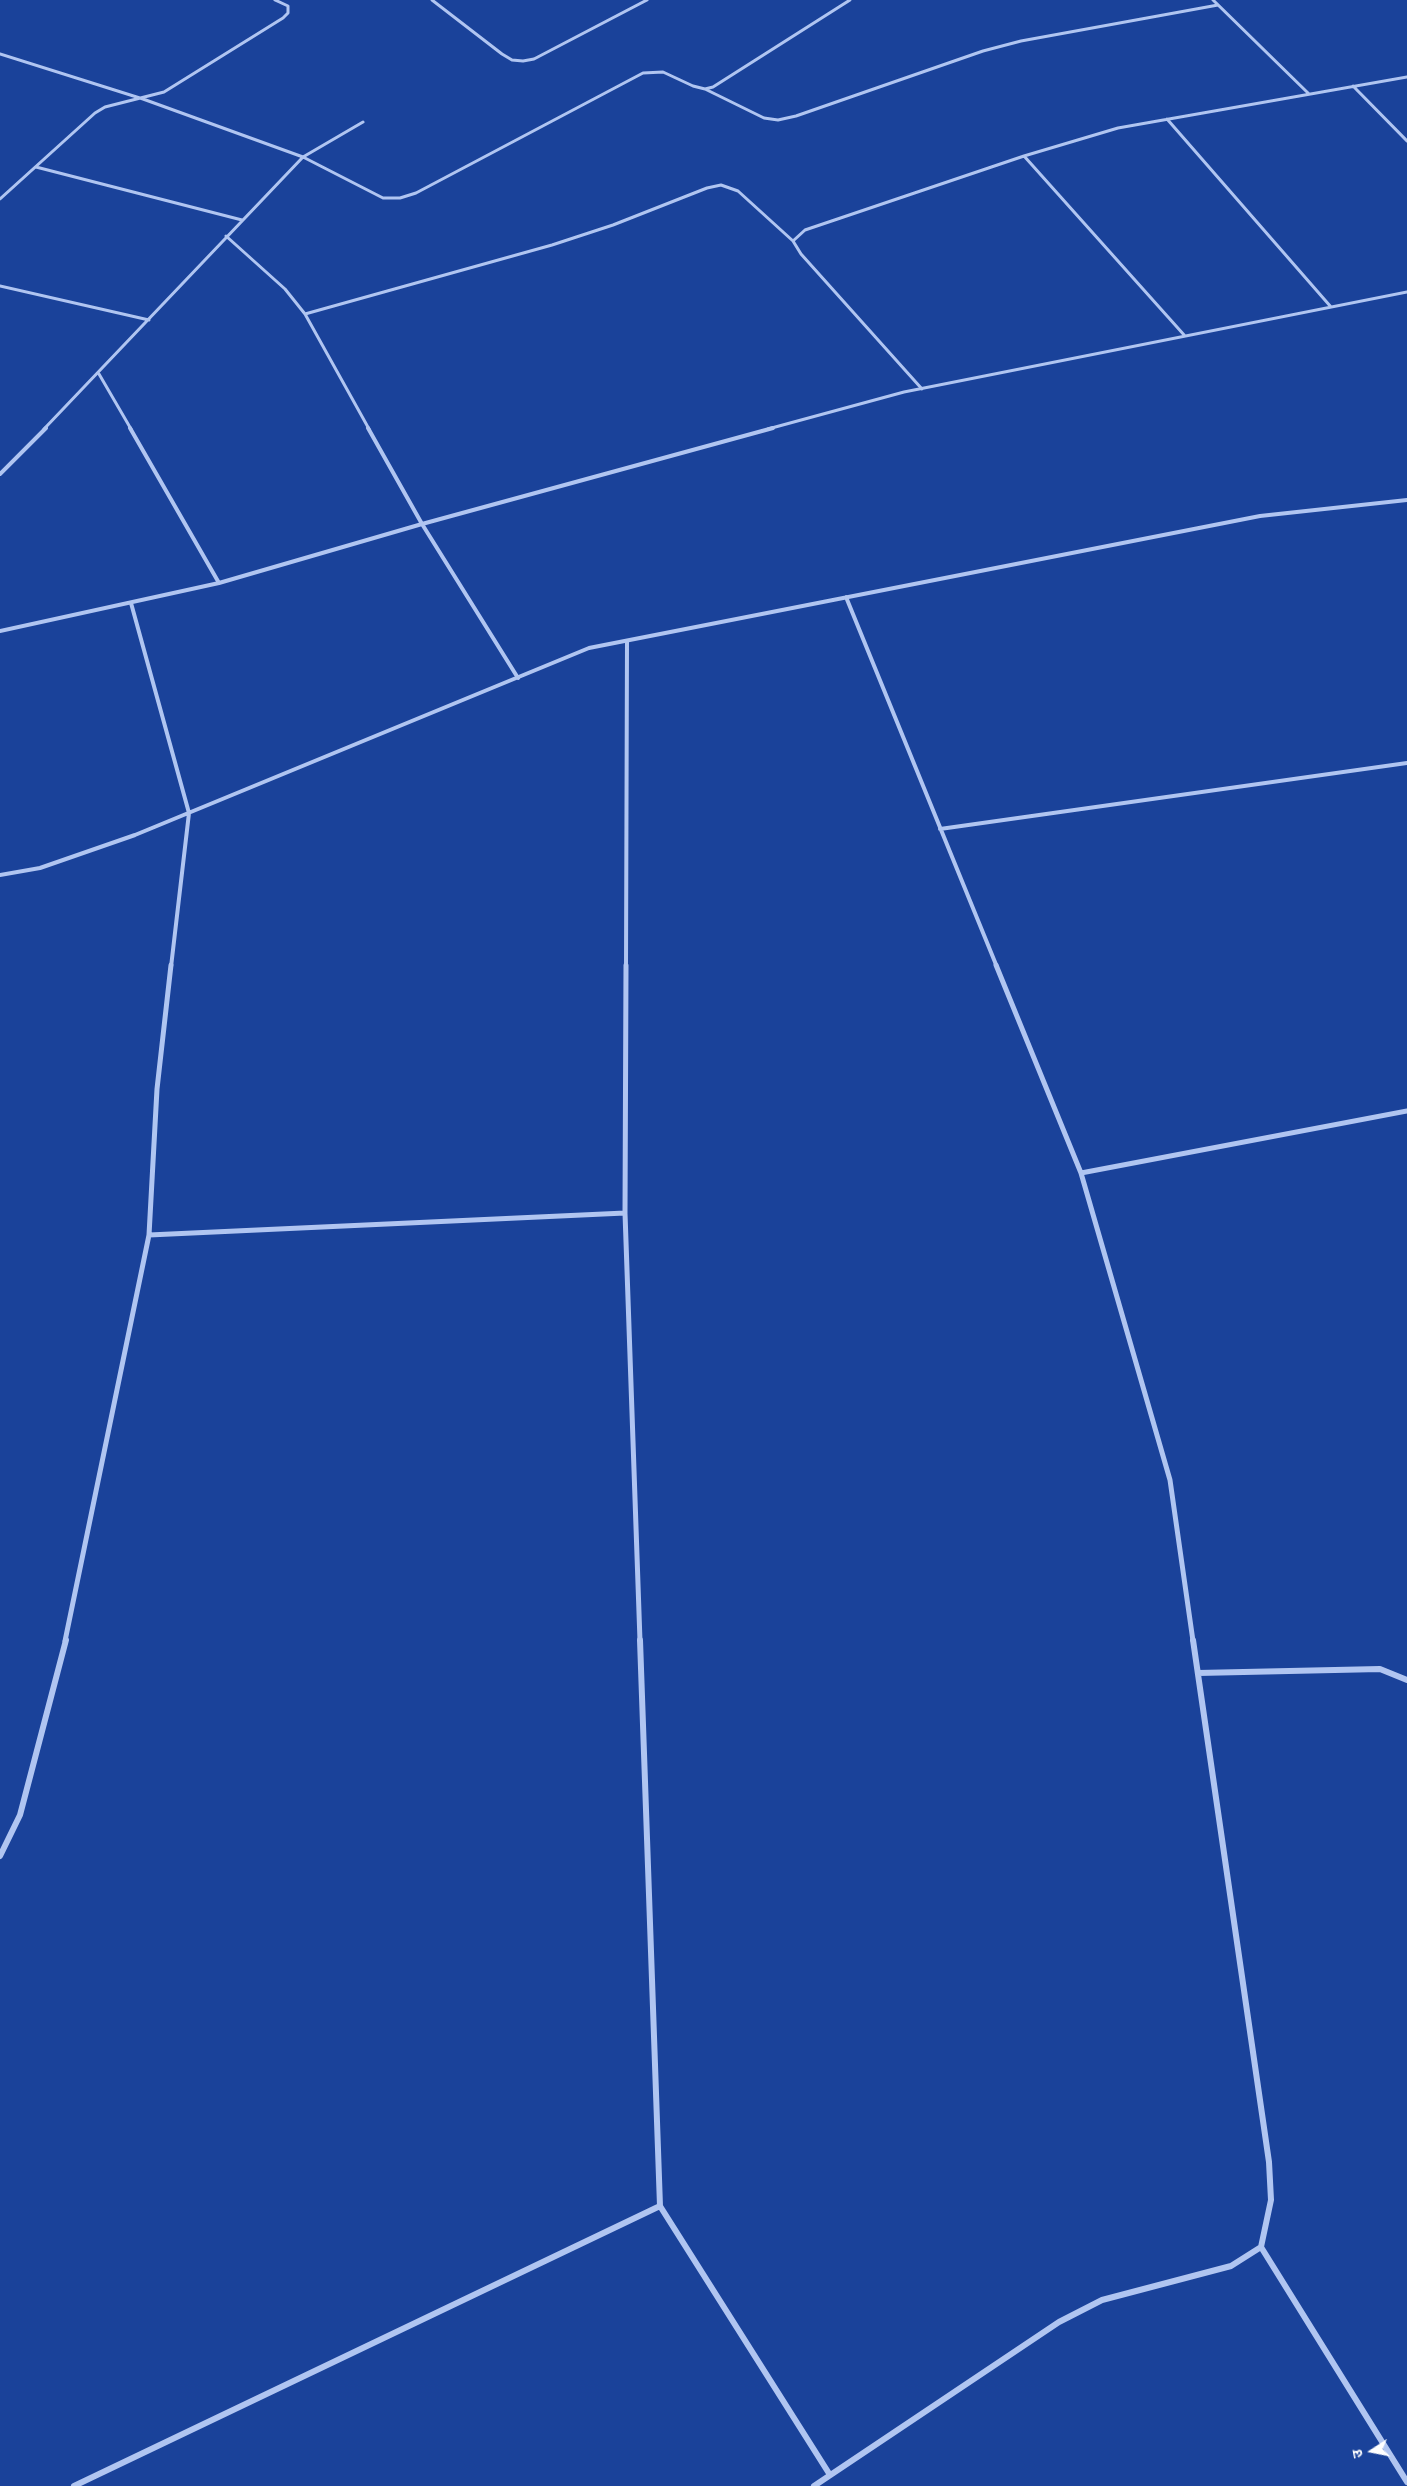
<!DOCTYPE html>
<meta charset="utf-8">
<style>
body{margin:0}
#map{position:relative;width:1407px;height:2486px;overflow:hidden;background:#1a429a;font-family:Roboto,"Noto Sans Devanagari",sans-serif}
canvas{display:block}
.north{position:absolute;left:1347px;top:2426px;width:50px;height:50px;-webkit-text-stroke:4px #1a429a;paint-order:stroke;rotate:259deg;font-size:14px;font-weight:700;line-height:20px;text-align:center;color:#fff}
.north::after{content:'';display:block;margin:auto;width:18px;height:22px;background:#fff;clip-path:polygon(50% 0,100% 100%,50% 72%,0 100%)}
</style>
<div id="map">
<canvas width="1407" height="2486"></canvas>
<div class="north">उ</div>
</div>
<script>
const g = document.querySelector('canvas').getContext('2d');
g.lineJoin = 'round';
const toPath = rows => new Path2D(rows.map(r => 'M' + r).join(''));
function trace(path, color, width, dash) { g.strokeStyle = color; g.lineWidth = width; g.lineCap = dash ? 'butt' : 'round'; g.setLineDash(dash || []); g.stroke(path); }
const minorFar3 = toPath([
 [432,0,502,54,512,60,523,61,534,59,647,0],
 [1213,0,1309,94],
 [0,54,143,99,303,157,383,198,400,198,416,193,643,73,663,72,693,86,705,89,713,87,850,0],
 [1353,86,1407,141],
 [705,89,764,118,778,120,796,116,983,51,1021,41,1218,5],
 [1167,119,1331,307],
 [1024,156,1185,336],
 [36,167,242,220],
 [0,199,95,113,105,107,164,92,283,18,288,13,288,6,275,0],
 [226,236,285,289,305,314,369,429],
 [0,286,149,320],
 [305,314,552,245,613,225,707,188,721,185,738,191,793,241],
 [99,374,131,429],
 [922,389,801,254,793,241,805,230,1024,156,1118,128,1407,77],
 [44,429,303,157,363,122],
 [768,429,904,392,1407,292]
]);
const minorFar2 = toPath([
 [130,428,219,583],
 [368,428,422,524,518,678],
 [0,474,46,428],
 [846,597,997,967],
 [131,603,189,813,171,967],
 [0,631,219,583,422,524,773,428],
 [940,829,1407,763],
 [0,875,40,868,135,835,589,648,1260,516,1407,500],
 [626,967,627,641]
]);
const minorFar1 = toPath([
 [626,965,625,1213,640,1641],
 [996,965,1081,1173,1170,1480,1193,1641],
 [1081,1173,1407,1111],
 [149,1235,625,1213],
 [65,1641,149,1235,157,1089,171,965]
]);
const minor = toPath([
 [640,1640,660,2206,830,2475],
 [1198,1673,1380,1669,1407,1680],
 [0,1856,20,1815,66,1640],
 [1261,2247,1407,2482],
 [74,2486,660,2206],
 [814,2486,1059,2322,1102,2300,1231,2266,1261,2247,1271,2200,1269,2162,1193,1640]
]);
trace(minorFar3, '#b0c5f1', 3);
trace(minorFar2, '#b0c5f1', 4);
trace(minorFar1, '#b0c5f1', 5);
trace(minor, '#b0c5f1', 6);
</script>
